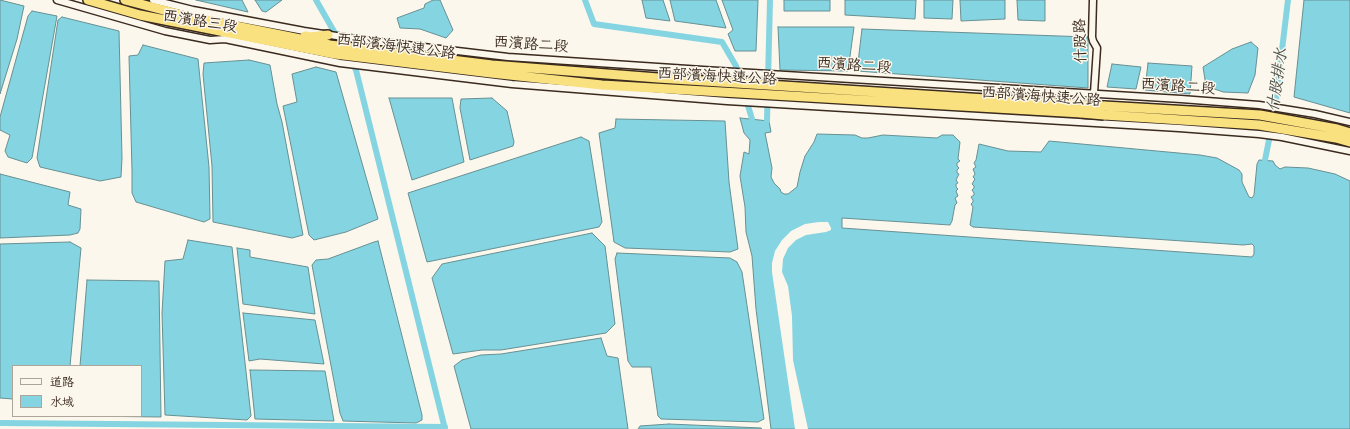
<!DOCTYPE html>
<meta charset="utf-8">
<style>
body{margin:0}
#map{position:relative;width:1350px;height:429px;overflow:hidden;background:#fbf7ec;font-family:Itim,"LXGW WenKai TC",sans-serif}
canvas{display:block}
.legend{position:absolute;left:12px;top:365px;width:130px;height:52px;box-sizing:border-box;background:#fbf7ec;border:1px solid #aea59a;margin:0;padding:5px 7px;list-style:none;font-size:12px;color:#3b2a1e}
.legend li{display:flex;align-items:center;gap:8px;height:20px}
.legend b{width:20px;border:1px solid #aea59a}
</style>
<div id="map">
<canvas width="1350" height="429"></canvas>
<ul class="legend">
<li><b style="height:5px;background:#fbf7ec"></b>道路</li>
<li><b style="height:11px;background:#85d4e1"></b>水域</li>
</ul>
</div>
<script>
const g = document.querySelector('canvas').getContext('2d');
g.lineJoin = 'round';
function fillPath(path, color) { g.fillStyle = color; g.fill(path, 'evenodd'); }
const toPath = rows => new Path2D(rows.map(r => 'M' + r).join(''));
function trace(path, color, width, dash) { g.strokeStyle = color; g.lineWidth = width; g.lineCap = dash ? 'butt' : 'round'; g.setLineDash(dash || []); g.stroke(path); }
function drawText(font, color, halo, rows, align = 'center') {
  g.font = font + ' Itim,"LXGW WenKai TC",sans-serif'; g.lineWidth = 3; g.setLineDash([]); g.textBaseline = 'middle'; g.strokeStyle = halo; g.fillStyle = color; for (const [text, x, y, turn = 0] of rows) {
    g.save(); g.translate(x, y); g.rotate((+turn || 0) * Math.PI / 180); g.textAlign = isNaN(turn) ? turn : align; if (halo) g.strokeText(text, 0, 0); g.fillText(text, 0, 0); g.restore();
  }
}
const water = toPath([
 [0,0,24,6,17,39,0,94,0,0],
 [196,0,242,0,248,12,196,0],
 [255,0,282,0,266,12,262,11,255,0],
 [433,0,440,0,453,30,446,38,420,29,400,28,397,18,424,8,425,4,433,0],
 [642,0,663,0,670,21,646,18,642,0],
 [670,0,716,0,726,28,675,21,670,0],
 [722,0,758,0,756,51,735,51,728,34,733,30,722,0],
 [784,0,830,0,830,11,784,11,784,0],
 [845,0,916,0,915,19,845,15,845,0],
 [924,0,953,0,952,19,924,18,924,0],
 [960,0,1005,0,1005,19,961,21,960,0],
 [1017,0,1045,0,1045,21,1018,20,1017,0],
 [1304,0,1350,0,1350,113,1294,97,1304,0],
 [32,11,57,16,32,158,27,163,8,157,5,151,10,135,0,130,0,117,28,16,32,11],
 [62,17,119,31,122,158,121,177,100,181,40,167,37,158,58,20,62,17],
 [778,27,854,27,848,71,780,70,778,27],
 [862,29,1088,37,1088,88,857,71,862,29],
 [1251,42,1258,48,1255,75,1248,93,1223,92,1206,86,1203,67,1232,49,1251,42],
 [143,45,198,59,209,167,210,219,204,222,136,202,132,193,132,171,129,56,138,55,143,45],
 [249,60,270,65,277,104,282,122,303,235,292,238,213,222,212,166,203,74,204,63,249,60],
 [1148,63,1192,66,1190,94,1145,90,1148,63],
 [1112,64,1141,67,1136,89,1107,87,1112,64],
 [316,67,336,72,378,219,346,232,314,240,309,235,283,106,297,102,292,74,316,67],
 [389,98,452,98,464,162,412,180,389,98],
 [492,98,507,111,514,142,513,146,470,160,460,108,461,99,492,98],
 [740,118,769,121,771,132,765,133,772,168,771,177,774,183,780,189,781,192,784,194,788,194,797,187,800,172,805,156,814,142,817,134,855,135,862,138,868,138,883,135,937,138,942,135,953,135,960,142,958,159,960,161,957,163,957,166,959,168,957,170,957,173,959,174,956,180,958,183,956,184,956,187,958,189,956,191,958,196,955,198,957,203,955,205,952,221,950,225,842,218,842,228,1252,257,1254,254,1254,246,1252,244,1243,245,973,227,970,225,973,207,971,204,973,202,973,200,971,197,974,195,974,193,972,190,974,188,974,186,972,184,975,179,973,177,975,174,973,169,976,167,974,163,976,160,979,144,1008,151,1041,152,1049,141,1200,155,1217,158,1239,170,1242,174,1242,182,1249,197,1252,198,1254,195,1257,164,1259,160,1273,161,1275,165,1280,169,1285,167,1308,168,1335,174,1350,181,1350,429,771,429,756,309,752,256,746,232,745,207,740,176,744,152,749,154,750,140,744,133,740,118],
 [616,119,725,121,729,182,738,249,730,252,625,248,614,242,599,133,615,128,616,119],
 [581,137,589,141,602,222,599,227,427,262,408,193,581,137],
 [0,174,70,192,68,205,81,209,80,229,78,233,70,235,0,238,0,174],
 [592,233,605,246,615,324,606,333,501,350,482,350,453,354,432,278,442,264,592,233],
 [188,240,232,247,251,416,247,420,165,415,162,313,165,261,183,259,188,240],
 [378,241,422,415,422,420,416,423,343,421,340,413,312,265,316,260,328,259,374,242,378,241],
 [70,242,81,248,70,366,13,366,13,399,0,398,0,244,70,242],
 [237,248,250,250,250,257,308,267,315,314,243,304,237,248],
 [617,253,730,258,737,262,742,272,764,419,758,422,661,419,658,416,651,367,632,367,628,361,615,259,617,253],
 [87,280,159,281,161,417,82,416,141,416,141,366,80,366,87,280],
 [243,313,315,320,324,364,260,359,249,361,243,313],
 [601,338,607,356,618,358,628,429,471,429,454,366,462,360,481,355,501,354,601,338],
 [250,370,325,371,334,421,255,419,250,370],
 [669,424,761,428,762,429,638,429,640,426,669,424]
]);
const pier = toPath([
 [819,222,828,222,831,228,831,230,826,232,806,235,796,240,788,248,783,259,782,272,788,286,792,316,793,360,808,429,795,429,772,272,772,263,775,251,782,240,791,231,805,224]
]);
const canal = toPath([
 [316,0,356,70,445,429],
 [585,0,594,24,722,42,736,66,752,119],
 [1273,119,1276,100,1288,0],
 [767,121,770,0],
 [1265,160,1271,130],
 [0,423,445,427]
]);
const tertiary = toPath([
 [57,0,165,31,210,40,225,39,340,63,512,84,727,101,1179,128,1259,134,1282,137,1350,151],
 [153,0,193,10,304,31,356,39,508,57,703,70,1181,99,1259,105,1315,114,1350,122],
 [1093,0,1092,37,1093,41,1097,48,1093,108]
]);
const trunk = toPath([
 [88,0,140,15,335,54,491,73,602,85,1081,113],
 [125,0,186,16,330,45,492,65,658,78,1080,105],
 [305,36,310,37,328,35],
 [1104,106,1260,115,1337,129,1350,133],
 [1104,115,1259,125,1336,138,1350,142]
]);
const trunkBridge = toPath([
 [1080,105,1104,106],
 [1081,113,1104,115]
]);
const streetNames = [
 ["西濱路三段",200,22,9],
 ["什股路",1081,41,-92],
 ["西濱路二段",531,45,4],
 ["西部濱海快速公路",396,47,7],
 ["西濱路二段",854,66,4],
 ["西部濱海快速公路",717,77,3],
 ["西濱路二段",1178,87,4],
 ["西部濱海快速公路",1041,97,4]
];
const waterNames = [
 ["什股排水",1278,80,-82]
];
fillPath(water, '#85d4e1');
trace(water, '#679093', 1);
fillPath(pier, '#fbf7ec');
trace(canal, '#85d4e1', 6);
trace(tertiary, '#3b2a1e', 9);
trace(trunk, '#3b2a1e', 12);
trace(tertiary, '#fbf7ec', 6);
trace(trunk, '#fae180', 9);
trace(trunkBridge, '#3b2a1e', 12, []);
trace(trunkBridge, '#fae180', 9);
drawText('15px', '#3b2a1e', '#fbf7ec', streetNames);
drawText('italic 16px', '#4e544f', '#fbf7ec', waterNames);
</script>
